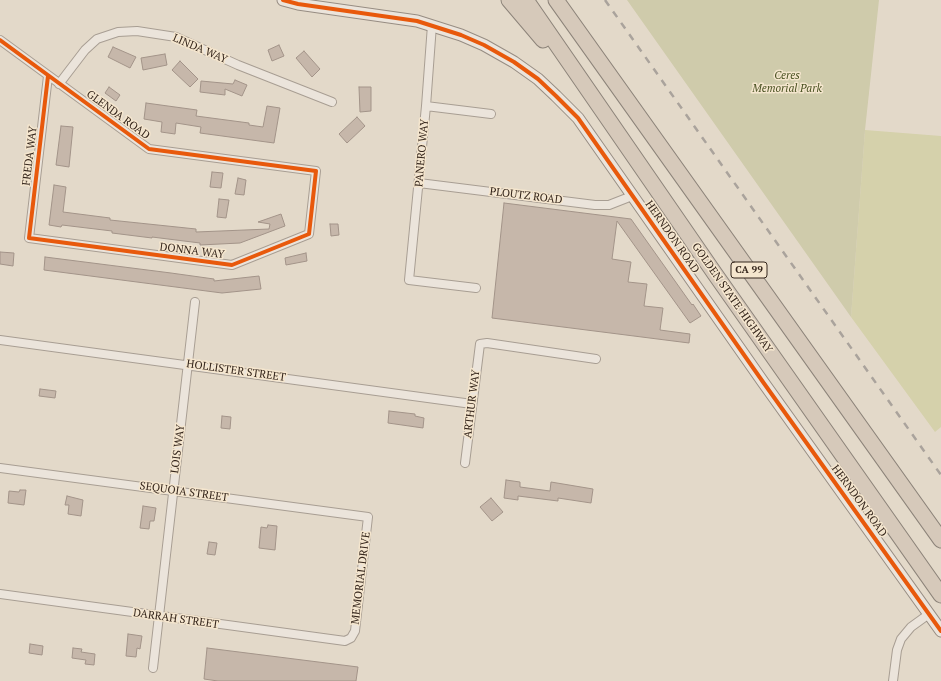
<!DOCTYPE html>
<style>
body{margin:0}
canvas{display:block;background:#e3d9c9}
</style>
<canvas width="941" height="681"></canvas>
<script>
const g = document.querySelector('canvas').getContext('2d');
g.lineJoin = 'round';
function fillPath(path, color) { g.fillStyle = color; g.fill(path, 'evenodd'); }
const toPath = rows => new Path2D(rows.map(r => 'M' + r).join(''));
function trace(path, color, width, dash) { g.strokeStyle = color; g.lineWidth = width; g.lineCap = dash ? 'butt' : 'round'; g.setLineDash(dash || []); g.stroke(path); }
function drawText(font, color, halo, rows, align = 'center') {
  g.font = font + ' "PT Serif",serif'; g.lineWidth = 3; g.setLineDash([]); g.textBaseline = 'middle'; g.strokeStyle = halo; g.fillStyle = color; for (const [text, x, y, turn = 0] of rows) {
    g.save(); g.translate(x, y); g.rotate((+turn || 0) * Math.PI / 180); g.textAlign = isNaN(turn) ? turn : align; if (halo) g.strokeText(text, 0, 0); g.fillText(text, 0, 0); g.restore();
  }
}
const green = toPath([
 [865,130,941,136,941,427,935,432,851,317]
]);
const cemetery = toPath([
 [627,0,879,0,865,130,851,317]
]);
const building = toPath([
 [279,45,284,56,272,61,268,50,279,45],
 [113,47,136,57,130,68,108,57,113,47],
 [304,51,320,69,312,77,296,58,304,51],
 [165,54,167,65,143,70,141,58,165,54],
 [180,61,198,79,190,87,172,70,180,61],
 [235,80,247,85,242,96,225,89,225,95,200,92,201,81,233,84,235,80],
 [109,87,120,95,116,101,105,93,109,87],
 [359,87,371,87,371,111,360,112,359,87],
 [146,103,197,110,196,116,249,123,249,125,263,127,267,106,280,108,274,143,200,133,201,127,176,123,175,134,161,132,162,122,144,119,146,103],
 [357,117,365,126,347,143,339,134,357,117],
 [61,126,73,127,69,167,56,165,61,126],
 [212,172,223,173,221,188,210,187,212,172],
 [238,178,246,180,244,195,235,194,238,178],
 [54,185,66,187,63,212,110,218,110,220,196,229,196,232,269,229,270,224,258,222,281,214,285,226,240,243,200,245,200,243,152,237,152,238,112,233,112,231,62,225,61,227,49,225,54,185],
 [219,199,229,200,226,218,217,217,219,199],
 [504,203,631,219,692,305,693,304,701,316,690,323,617,221,612,259,631,262,628,282,647,284,644,306,663,308,660,330,690,334,689,343,492,318,504,203],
 [330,224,338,224,339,235,331,236,330,224],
 [0,252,14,253,13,266,0,264,0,252],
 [306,253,307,261,286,265,285,258,306,253],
 [45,257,171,273,214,279,214,281,259,276,261,289,222,293,44,270,45,257],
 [40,389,56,391,55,398,39,396,40,389],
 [389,411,415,414,415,416,424,418,423,428,388,423,389,411],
 [222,416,231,417,230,429,221,428,222,416],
 [506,480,520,482,520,487,550,491,551,482,593,489,591,503,558,498,558,501,518,496,518,500,504,498,506,480],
 [20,490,26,490,24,505,8,503,9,491,19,492,20,490],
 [67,496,83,500,81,516,68,514,69,505,65,505,67,496],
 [491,498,503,512,492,521,480,507,491,498],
 [143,506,156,508,154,521,150,521,149,529,140,528,143,506],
 [268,525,277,526,275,550,259,548,261,527,267,528,268,525],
 [209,542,217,543,215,555,207,554,209,542],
 [128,634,142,636,140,649,137,648,136,657,126,656,128,634],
 [30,644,43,646,42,655,29,653,30,644],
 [73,648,82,649,81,652,95,654,94,665,85,664,86,660,72,658,73,648],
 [207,648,358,667,356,681,218,681,204,679,207,648]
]);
const street = toPath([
 [432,25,426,106,409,280,476,288],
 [0,40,149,149,316,171,309,234,232,265,29,238,48,76],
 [59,84,85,50,97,39,118,32,137,31,176,37,238,65,332,102],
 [426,106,491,114],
 [419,183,595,205,609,205,632,196],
 [0,340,472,404],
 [465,463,480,344,487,343,596,359],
 [0,468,368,517,355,631,351,638,345,641,0,594],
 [153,668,195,302],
 [893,681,897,650,901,639,911,627,929,614]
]);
const secondary = toPath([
 [283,0,298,4,417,21,461,35,484,45,514,62,538,79,556,96,578,118,763,382,941,631]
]);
const highway = toPath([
 [509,0,543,40],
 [526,0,715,274,941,595],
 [556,0,941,540]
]);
const rail = toPath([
 [605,0,941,475]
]);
const cycleway = toPath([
 [283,0,298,4,417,21,461,35,484,45,514,62,538,79,556,96,578,118,763,382,941,631],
 [0,40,149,149,316,171,309,234,232,265,29,238,48,76]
]);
const shields = [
 [749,270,36]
];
const shieldNames = [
 ["CA 99",749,270]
];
const streetNames = [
 ["LINDA WAY",200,49,23],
 ["GLENDA ROAD",118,115,36],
 ["PANERO WAY",422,153,-85],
 ["FREDA WAY",30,156,-83],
 ["PLOUTZ ROAD",526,196,7],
 ["HERNDON ROAD",672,237,55],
 ["DONNA WAY",192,251,7],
 ["GOLDEN STATE HIGHWAY",732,298,55],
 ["HOLLISTER STREET",236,371,8],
 ["ARTHUR WAY",472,404,-83],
 ["LOIS WAY",178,449,-83],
 ["SEQUOIA STREET",184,492,8],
 ["HERNDON ROAD",859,501,54],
 ["MEMORIAL DRIVE",361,578,-83],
 ["DARRAH STREET",176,619,8]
];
const parkNames = [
 ["Ceres",787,76],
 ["Memorial Park",787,89]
];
fillPath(green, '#d5d1ab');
fillPath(cemetery, '#cfcbab');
fillPath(building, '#c6b7aa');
trace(building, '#a39489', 1);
trace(street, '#a89e93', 10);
trace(secondary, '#978d83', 13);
trace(highway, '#8d847a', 17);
trace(street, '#ebe4db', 8);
trace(secondary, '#ebe4db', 11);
trace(highway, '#d6c9ba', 15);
trace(rail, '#aaa39c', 2.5, [7, 7]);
trace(cycleway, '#e8590c', 4);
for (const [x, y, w] of shields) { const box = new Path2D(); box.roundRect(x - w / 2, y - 8, w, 16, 3); g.fillStyle = '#f5e6ce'; g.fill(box); trace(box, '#35261c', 1); }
drawText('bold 10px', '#35261c', null, shieldNames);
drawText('11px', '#35261c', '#f5e6ce', streetNames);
drawText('italic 11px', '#4a5222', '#f5e6ce', parkNames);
</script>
